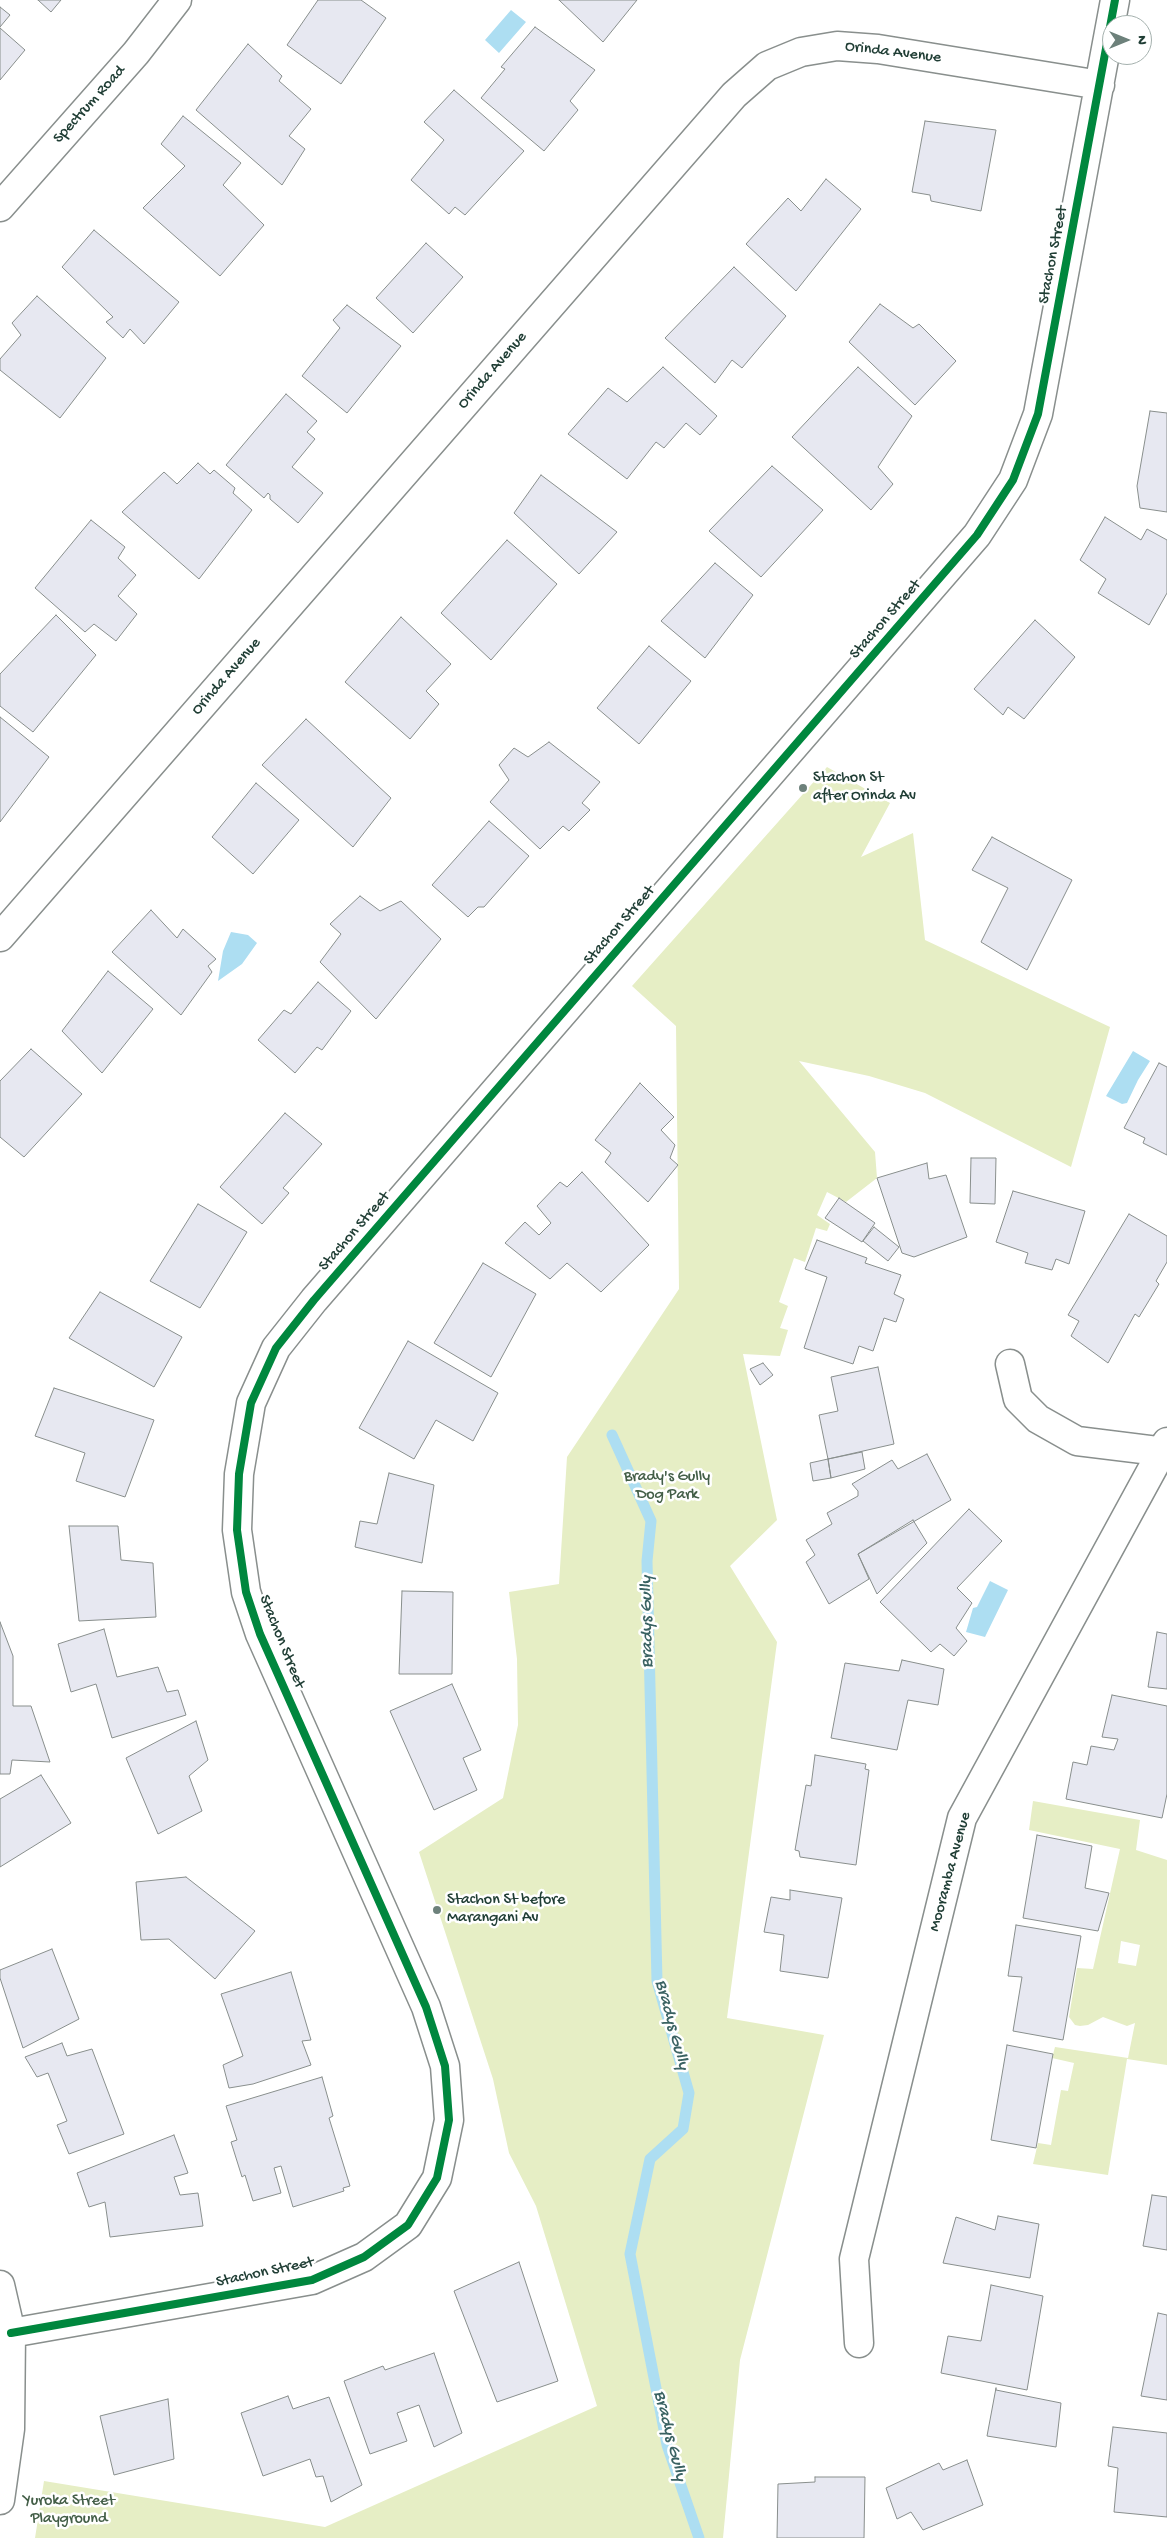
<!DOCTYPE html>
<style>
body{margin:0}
#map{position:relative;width:1167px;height:2538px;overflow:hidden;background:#fff;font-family:"Gochi Hand",sans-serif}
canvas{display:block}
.north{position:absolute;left:1102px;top:15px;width:50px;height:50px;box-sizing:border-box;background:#fff;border:1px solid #a5b1ae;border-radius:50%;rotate:90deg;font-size:14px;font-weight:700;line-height:20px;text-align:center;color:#1f3d34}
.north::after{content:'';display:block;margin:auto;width:18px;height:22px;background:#6d817b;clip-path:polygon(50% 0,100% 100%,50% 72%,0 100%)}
</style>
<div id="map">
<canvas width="1167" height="2538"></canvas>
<div class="north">N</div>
</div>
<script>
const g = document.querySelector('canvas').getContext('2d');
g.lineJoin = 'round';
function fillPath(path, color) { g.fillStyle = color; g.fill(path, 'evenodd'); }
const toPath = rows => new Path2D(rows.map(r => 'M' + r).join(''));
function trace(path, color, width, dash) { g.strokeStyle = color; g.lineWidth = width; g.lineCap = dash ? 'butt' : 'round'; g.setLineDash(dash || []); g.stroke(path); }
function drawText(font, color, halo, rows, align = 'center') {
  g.font = font + ' "Gochi Hand",sans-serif'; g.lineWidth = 5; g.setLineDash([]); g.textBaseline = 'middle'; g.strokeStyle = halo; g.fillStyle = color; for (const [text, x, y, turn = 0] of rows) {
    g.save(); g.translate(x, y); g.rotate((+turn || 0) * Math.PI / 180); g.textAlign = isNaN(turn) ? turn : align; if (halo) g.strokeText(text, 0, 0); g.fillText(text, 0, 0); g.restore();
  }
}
const green = toPath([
 [827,767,890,803,861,857,913,833,925,940,1110,1027,1071,1167,925,1093,869,1076,799,1061,875,1152,877,1178,846,1202,827,1192,817,1215,830,1224,827,1231,816,1228,805,1262,794,1258,779,1302,788,1306,780,1328,788,1330,780,1356,743,1354,777,1520,730,1566,777,1642,727,2018,824,2035,740,2360,723,2538,35,2538,44,2481,325,2527,597,2406,536,2206,509,2153,493,2079,419,1852,503,1798,518,1725,517,1659,509,1592,559,1584,567,1457,679,1289,676,1026,632,986],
 [1033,1801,1140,1820,1136,1850,1167,1860,1167,2065,1127,2059,1108,2175,1033,2164,1038,2143,1051,2145,1061,2090,1068,2091,1074,2063,1052,2058,1055,2047,1128,2058,1135,2023,1127,2026,1103,2017,1088,2025,1080,2026,1075,2025,1069,2017,1077,1968,1093,1969,1120,1849,1029,1830],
 [1121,1941,1140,1945,1136,1966,1118,1963]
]);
const water = toPath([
 [511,10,526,22,499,53,485,40],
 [231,932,248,935,257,943,242,964,218,981,223,951],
 [1133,1051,1150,1061,1138,1080,1127,1103,1122,1104,1106,1096],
 [990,1581,1008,1590,985,1637,966,1632,973,1608,977,1607]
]);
const stream = toPath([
 [612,1435,651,1521,647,1561,657,1981,689,2093,683,2129,650,2159,630,2254,667,2445,699,2538]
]);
const building = toPath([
 [38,0,61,0,51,12,38,0],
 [318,0,361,0,386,18,341,84,287,45,318,0],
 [559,0,637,0,603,42,559,0],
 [0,7,10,15,0,27,0,7],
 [535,27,595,70,570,101,578,110,544,151,481,98,505,69,501,67,535,27],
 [0,28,25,50,0,80,0,28],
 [248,44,282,76,279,81,311,109,289,136,305,149,282,185,196,110,248,44],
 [454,90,524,151,465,215,455,207,449,214,411,180,444,140,424,122,454,90],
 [183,116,241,163,223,185,264,225,220,276,143,208,185,166,161,144,183,116],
 [925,121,996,130,981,211,931,201,930,195,912,192,925,121],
 [826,179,861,209,796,291,746,244,788,198,801,211,826,179],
 [94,230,179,302,144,344,130,329,123,338,106,322,113,317,62,267,94,230],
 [426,243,463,277,413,333,376,298,426,243],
 [734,267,786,316,742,368,732,360,715,383,665,338,734,267],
 [37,296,106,358,60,418,0,370,0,359,21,335,12,323,37,296],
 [880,304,913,328,919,324,956,361,915,405,849,342,880,304],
 [347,305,401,346,347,413,302,376,340,328,333,320,347,305],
 [663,367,717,416,700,435,686,423,664,448,656,442,627,479,568,434,608,388,627,402,663,367],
 [858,367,912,416,878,467,893,484,871,510,792,437,858,367],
 [286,394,317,421,307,432,315,439,292,467,323,493,298,523,270,499,270,495,268,493,264,498,226,465,286,394],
 [1150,411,1167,413,1167,512,1140,508,1137,486,1150,411],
 [198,463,210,474,214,470,235,488,233,493,252,510,199,579,122,512,164,472,177,484,198,463],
 [772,466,823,510,761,577,709,531,772,466],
 [541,475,617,532,579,574,514,513,541,475],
 [1105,517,1141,540,1147,529,1167,540,1167,593,1149,625,1098,593,1106,579,1080,560,1105,517],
 [91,520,125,547,118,558,136,575,118,596,137,614,116,641,94,624,85,632,35,588,91,520],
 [507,540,557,584,491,660,441,613,507,540],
 [715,563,753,595,705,658,661,621,715,563],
 [56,615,96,655,33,732,0,706,0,674,56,615],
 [401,617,451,664,426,691,439,704,410,739,345,682,401,617],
 [1035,620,1075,657,1024,719,1008,707,1003,715,974,689,1035,620],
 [649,646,691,681,639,744,597,708,649,646],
 [0,717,49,757,0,822,0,717],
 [306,719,391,798,353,847,262,765,306,719],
 [549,742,600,782,582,803,590,810,569,831,563,826,540,849,490,802,509,780,499,765,514,748,528,757,549,742],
 [256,783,299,820,253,874,212,837,256,783],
 [489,821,529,856,484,907,478,907,468,917,432,885,489,821],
 [992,837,1072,880,1027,970,981,942,1008,888,972,870,992,837],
 [360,896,380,911,401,901,441,939,376,1019,320,962,341,934,330,924,360,896],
 [151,910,177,938,183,929,216,959,208,966,212,972,181,1015,112,952,151,910],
 [108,971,153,1009,102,1073,62,1031,108,971],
 [318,982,351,1011,322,1050,317,1047,295,1073,258,1040,284,1010,291,1014,318,982],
 [31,1049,82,1094,24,1157,0,1137,0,1081,31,1049],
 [1159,1063,1167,1067,1167,1155,1143,1143,1145,1138,1124,1128,1159,1063],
 [640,1083,674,1117,661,1130,675,1145,670,1158,678,1165,648,1202,605,1162,611,1153,595,1140,640,1083],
 [285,1113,322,1144,283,1188,289,1193,262,1224,220,1187,285,1113],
 [971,1158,996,1158,995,1204,970,1203,971,1158],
 [927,1163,929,1179,946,1175,967,1237,914,1257,902,1253,877,1178,927,1163],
 [582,1172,649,1245,601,1292,567,1263,550,1279,505,1243,525,1222,539,1235,551,1223,537,1206,560,1182,567,1187,582,1172],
 [1013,1191,1085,1211,1069,1264,1056,1259,1052,1270,1025,1263,1028,1253,996,1242,1013,1191],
 [839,1198,875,1223,862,1242,825,1218,839,1198],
 [198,1204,247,1232,200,1308,150,1281,198,1204],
 [1129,1214,1167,1236,1167,1262,1156,1281,1159,1284,1139,1317,1135,1314,1108,1363,1071,1336,1079,1321,1068,1315,1129,1214],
 [874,1227,899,1247,888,1261,863,1241,874,1227],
 [817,1240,867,1258,865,1263,901,1275,894,1294,904,1299,896,1322,884,1318,873,1351,859,1346,853,1364,804,1348,827,1277,805,1269,817,1240],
 [483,1263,536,1294,491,1377,434,1343,483,1263],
 [100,1292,182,1337,154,1387,69,1338,100,1292],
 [408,1341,498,1393,473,1441,436,1420,414,1459,359,1428,408,1341],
 [763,1363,773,1375,760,1385,750,1369,763,1363],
 [878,1367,894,1444,828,1459,819,1415,838,1411,831,1377,878,1367],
 [54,1388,154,1420,125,1497,76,1481,85,1453,35,1436,54,1388],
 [862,1452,865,1469,831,1478,828,1459,862,1452],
 [927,1454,951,1500,858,1554,869,1579,829,1604,806,1562,815,1555,806,1540,832,1524,827,1513,858,1496,858,1491,852,1484,892,1460,898,1469,927,1454],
 [828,1459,831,1478,813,1481,810,1463,828,1459],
 [389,1473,434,1485,422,1563,355,1547,360,1521,377,1524,389,1473],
 [969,1509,1002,1541,957,1588,972,1603,956,1628,967,1641,954,1656,940,1644,931,1652,880,1602,969,1509],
 [913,1520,927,1543,877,1594,858,1554,913,1520],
 [69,1526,118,1526,121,1560,153,1563,156,1617,79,1621,69,1526],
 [402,1591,453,1592,452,1674,399,1674,402,1591],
 [0,1622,13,1656,13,1706,31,1706,50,1762,12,1760,10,1774,0,1774,0,1622],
 [104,1629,117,1677,158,1667,167,1692,178,1690,186,1715,112,1738,96,1684,71,1692,58,1644,104,1629],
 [1157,1632,1167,1634,1167,1689,1148,1687,1157,1632],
 [902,1660,944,1669,938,1705,908,1700,897,1750,831,1738,845,1663,899,1671,902,1660],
 [452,1684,481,1750,463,1758,477,1790,434,1810,390,1711,452,1684],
 [1112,1695,1167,1706,1167,1794,1162,1818,1066,1799,1073,1762,1087,1765,1091,1746,1114,1750,1118,1739,1102,1737,1112,1695],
 [196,1721,208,1760,189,1776,202,1811,158,1834,126,1758,196,1721],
 [815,1755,866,1764,865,1769,869,1770,856,1865,800,1857,799,1851,795,1850,806,1785,811,1786,815,1755],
 [41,1775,71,1823,0,1867,0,1799,41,1775],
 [1037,1835,1092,1846,1085,1888,1109,1893,1098,1931,1023,1918,1037,1835],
 [186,1877,255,1931,215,1979,169,1939,141,1940,136,1882,186,1877],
 [790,1890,842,1898,828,1978,780,1971,784,1935,764,1932,771,1897,790,1900,790,1890],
 [1016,1925,1081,1936,1063,2040,1013,2031,1022,1977,1008,1976,1016,1925],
 [52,1949,79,2019,23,2048,0,1978,0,1970,52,1949],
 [291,1972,311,2040,302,2041,311,2065,253,2084,229,2088,223,2065,243,2056,221,1994,291,1972],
 [62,2043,67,2056,92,2049,124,2134,69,2154,57,2125,67,2121,48,2073,37,2077,25,2057,62,2043],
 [1007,2045,1053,2054,1036,2148,991,2140,1007,2045],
 [322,2077,333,2116,329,2118,350,2186,343,2188,344,2191,293,2207,281,2166,274,2168,281,2193,253,2201,245,2175,242,2177,231,2142,237,2140,226,2106,322,2077],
 [174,2135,188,2173,174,2177,180,2195,198,2193,203,2226,110,2237,105,2202,89,2207,77,2173,174,2135],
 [1152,2195,1167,2197,1167,2250,1143,2246,1152,2195],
 [998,2216,1039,2224,1030,2278,943,2263,956,2217,995,2230,998,2216],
 [519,2262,558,2381,497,2402,454,2291,519,2262],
 [991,2285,1043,2296,1027,2390,941,2373,948,2336,981,2341,991,2285],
 [1158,2313,1167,2315,1167,2400,1141,2396,1158,2313],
 [434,2353,462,2433,434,2447,419,2405,397,2413,407,2441,370,2454,344,2381,383,2366,385,2370,434,2353],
 [996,2388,996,2390,1061,2403,1056,2447,987,2436,996,2388],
 [288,2396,293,2409,329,2397,362,2485,331,2502,323,2476,316,2477,310,2459,263,2476,241,2413,288,2396],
 [168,2399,174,2459,114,2475,100,2416,168,2399],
 [1113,2427,1167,2433,1167,2517,1114,2512,1118,2468,1108,2466,1113,2427],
 [967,2460,983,2505,923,2530,911,2512,897,2519,886,2488,939,2463,943,2470,967,2460],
 [815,2477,865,2477,864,2538,777,2538,778,2484,815,2482,815,2477]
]);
const minor = toPath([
 [0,207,136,53,177,0],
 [0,937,734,95,767,66,801,52,837,46,878,49,1100,85],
 [1010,1364,1018,1399,1038,1419,1077,1441,1167,1452],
 [0,2285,11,2333,10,2429,0,2500],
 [11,2333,312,2280,364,2257,408,2225,437,2178,449,2120,445,2066,426,2007,260,1634,246,1592,237,1530,239,1474,251,1403,276,1348,314,1300,977,535,1013,480,1038,414,1115,0],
 [859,2343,854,2259,962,1818,1167,1442]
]);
const cycleway = toPath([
 [11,2333,312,2280,364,2257,408,2225,437,2178,449,2120,445,2066,426,2007,260,1634,246,1592,237,1530,239,1474,251,1403,276,1348,314,1300,977,535,1013,480,1038,414,1115,0]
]);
const markers = [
 [803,788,5,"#6d817b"],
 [437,1910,5,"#6d817b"]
];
const streetNames = [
 ["Orinda Avenue",893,53,7],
 ["Spectrum Road",90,105,-48],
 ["Stachon Street",1054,255,-79],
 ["Orinda Avenue",493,371,-49],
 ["Stachon Street",886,620,-49],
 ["Orinda Avenue",227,677,-49],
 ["Stachon Street",620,926,-49],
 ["Stachon Street",355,1232,-49],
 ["Stachon Street",281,1642,68],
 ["Mooramba Avenue",951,1872,-75],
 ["Stachon Street",265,2273,-12]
];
const poiNames = [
 ["Stachon St",813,779],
 ["after Orinda Av",813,797],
 ["Stachon St before",447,1901],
 ["Marangani Av",447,1919]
];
const parkNames = [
 ["Brady's Gully",667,1478],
 ["Dog Park",667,1496],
 ["Yuroka Street",69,2502],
 ["Playground",69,2520]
];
const waterNames = [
 ["Bradys Gully",648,1622,-91],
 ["Bradys Gully",671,2025,75],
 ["Bradys Gully",669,2436,76]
];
fillPath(green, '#e6eec5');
fillPath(water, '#addef2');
trace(stream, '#addef2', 11);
fillPath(building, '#e7e8f1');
trace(building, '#898f8d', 1);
trace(minor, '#898f8d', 31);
trace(minor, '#fff', 28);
trace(cycleway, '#00873e', 8);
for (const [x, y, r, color] of markers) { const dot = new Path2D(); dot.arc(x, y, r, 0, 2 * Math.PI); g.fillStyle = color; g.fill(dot); trace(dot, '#fff', 2); }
drawText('16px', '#1f3d34', '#fff', streetNames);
drawText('16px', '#1f3d34', '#fff', poiNames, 'left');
drawText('16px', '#435e47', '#fff', parkNames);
drawText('italic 18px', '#3a6262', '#fff', waterNames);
</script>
